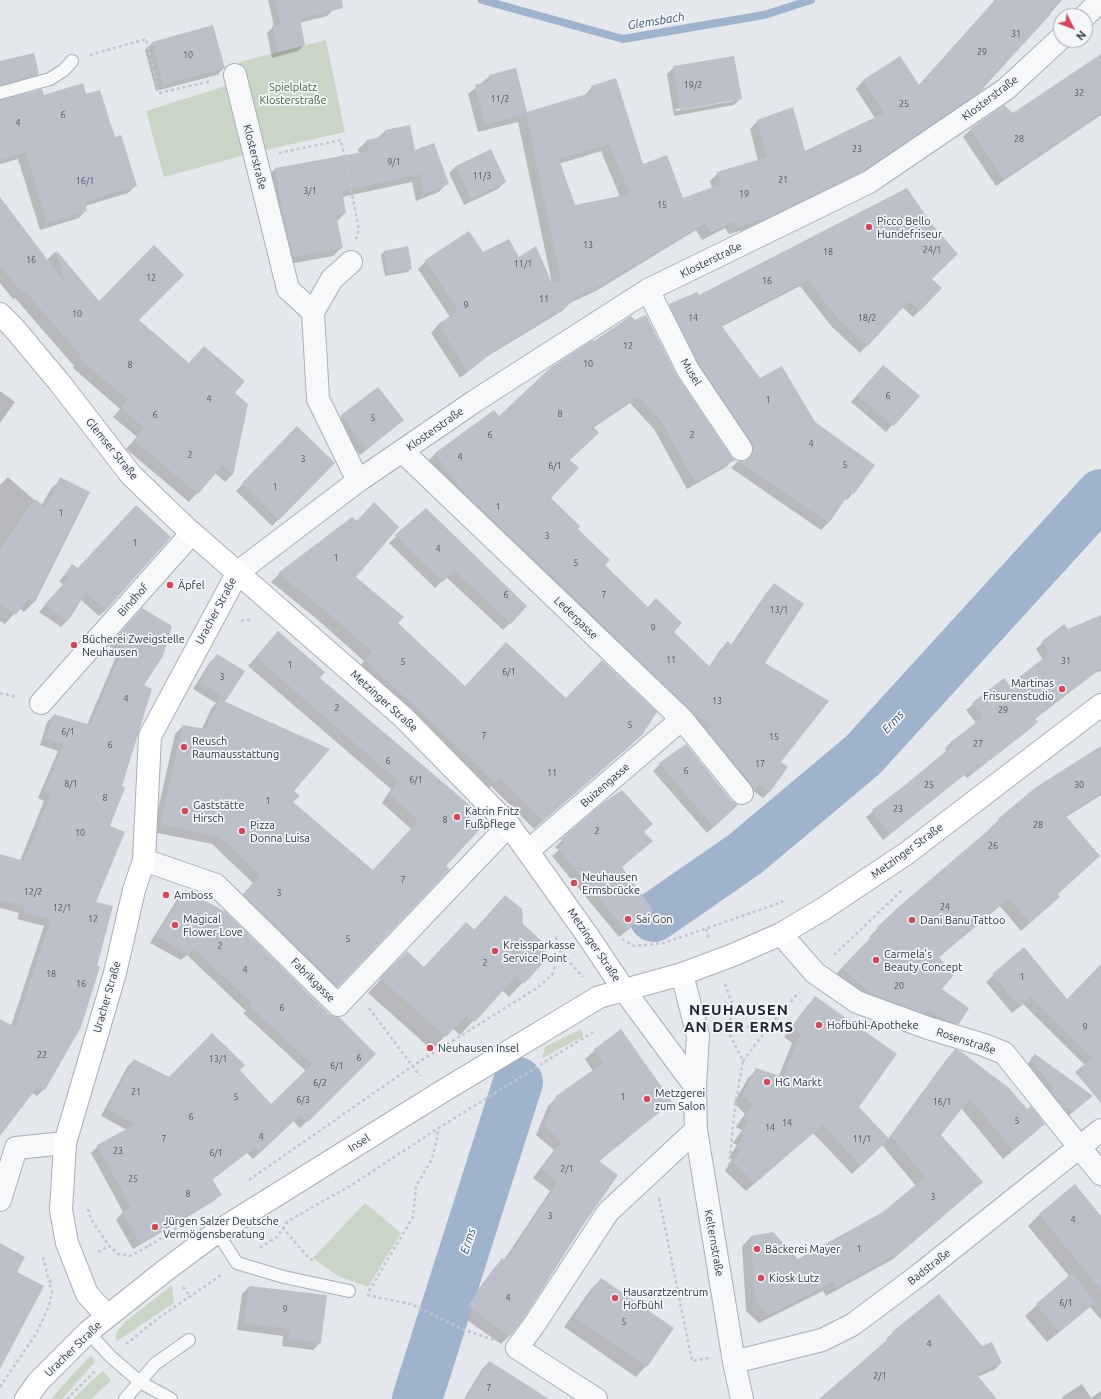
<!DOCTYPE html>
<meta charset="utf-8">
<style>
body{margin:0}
#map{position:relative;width:1101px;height:1399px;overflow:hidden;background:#e4e7ec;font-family:Ubuntu,sans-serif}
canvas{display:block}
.north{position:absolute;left:1053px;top:8px;width:40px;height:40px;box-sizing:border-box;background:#f4f6f9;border:1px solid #a4a8b1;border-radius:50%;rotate:132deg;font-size:11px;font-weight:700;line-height:16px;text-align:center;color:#2b3445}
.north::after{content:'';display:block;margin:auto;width:14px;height:18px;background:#d1495b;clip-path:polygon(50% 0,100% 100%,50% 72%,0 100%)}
</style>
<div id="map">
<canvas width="1101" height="1399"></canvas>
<div class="north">N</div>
</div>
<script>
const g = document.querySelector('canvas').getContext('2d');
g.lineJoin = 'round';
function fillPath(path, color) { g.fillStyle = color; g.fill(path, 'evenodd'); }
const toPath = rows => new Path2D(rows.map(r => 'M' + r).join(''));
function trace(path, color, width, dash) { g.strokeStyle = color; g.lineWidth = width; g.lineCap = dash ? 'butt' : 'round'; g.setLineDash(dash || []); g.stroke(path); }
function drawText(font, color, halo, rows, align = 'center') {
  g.font = font + ' Ubuntu,sans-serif'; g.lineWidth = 3.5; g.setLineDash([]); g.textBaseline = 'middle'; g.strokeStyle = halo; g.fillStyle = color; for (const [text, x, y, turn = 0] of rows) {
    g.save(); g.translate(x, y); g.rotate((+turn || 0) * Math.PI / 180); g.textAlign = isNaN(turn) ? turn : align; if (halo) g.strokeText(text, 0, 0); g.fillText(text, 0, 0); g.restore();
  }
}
const green = toPath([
 [326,40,345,132,248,154,164,177,146,111,229,85,254,116,239,62],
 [581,1029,583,1035,582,1037,542,1058,545,1047],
 [365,1203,401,1233,368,1287,338,1276,313,1258],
 [172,1285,174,1303,117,1341,115,1337,118,1330,125,1322],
 [91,1355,95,1362,62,1399,51,1399,74,1373],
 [103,1371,111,1381,91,1399,73,1399,90,1382]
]);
const shadow = toPath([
 [268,0,331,0,333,10,327,16,299,23,304,45,298,51,272,58,267,33,274,26],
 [995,0,1062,0,976,96,854,179,758,226,729,234,725,228,702,240,696,230,596,291,570,303,562,311,488,356,460,378,431,333,438,325,450,317,418,269,426,261,483,253,519,258,552,283,518,122,478,132,468,94,490,76,527,113,584,96,592,87,642,166,683,199,712,188,710,181,718,173,758,161,750,129,758,121,804,153,875,118,856,89,863,81,900,58,918,86],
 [601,151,620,197,575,206,559,164],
 [152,43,224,68,217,75,156,91,145,50],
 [1101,55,1101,115,996,186,963,137,971,129,1013,114],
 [0,62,38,74,30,82,0,90],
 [674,67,741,98,734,105,674,116,667,74],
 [734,99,734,101,676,111,675,109],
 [85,95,114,138,135,186,128,193,85,206,86,210,79,218,40,230,18,159,0,164,0,101,43,96],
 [409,126,415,151,447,183,439,192,416,201,412,182,342,197,345,213,337,221,342,247,333,256,284,265,266,178,275,169,359,153,358,149,367,141,377,139,385,131],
 [456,166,505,182,498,189,464,205,449,173],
 [906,189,930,279,920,310,913,317,902,307,860,353,832,327,800,286,721,327,759,380,853,493,847,500,845,498,828,523,821,530,731,468,737,462,742,462,746,461,747,456,663,312,670,305,699,297],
 [0,198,47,260,55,252,99,303,138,321,188,364,204,347,234,393,233,474,225,482,215,473,189,502,126,449,137,437,113,417,120,409,73,368,74,366,15,298,13,299,0,283],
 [384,252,411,268,408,272,385,276,381,255],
 [883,366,918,396,886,432,851,402],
 [677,377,733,460,726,467,687,489,654,429,630,403,593,428,569,460,550,498,576,530,603,565,709,667,720,650,727,643,731,645,767,592,774,585,763,664,779,762,770,791,763,798,752,790,428,461,435,454,494,412,498,418],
 [0,391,15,402,0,423],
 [342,416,402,420,395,427,360,455,335,423],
 [297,428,333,463,272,526,236,491],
 [8,477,41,506,51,489,61,479,89,493,34,602,24,612,19,608,5,624,0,621,0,485],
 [426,509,510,623,503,630,446,577,435,588,389,543],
 [352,519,355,577,397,623,465,687,566,699,632,744,534,829,491,786,486,791,357,669,364,661,318,620,271,582,279,574],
 [73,566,106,610,99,616,81,600,68,620,61,627,39,612,63,585,59,581],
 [135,616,143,686,108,827,94,903,44,1089,37,1096,32,1093,0,1134,0,1021,11,1026,44,926,17,919,19,913,0,908,0,856,20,861,44,801,38,798,58,751,40,745,47,722,54,715,87,725,118,652,109,646],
 [1101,617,1101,671,1095,673,1035,719,1037,722,1030,729,967,778,964,775,883,840,866,817,947,752,945,749,951,742,976,723,966,710,1004,679,1009,687,1043,660,1036,649,1042,643,1067,630],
 [270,641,318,678,464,813,445,866,448,869,329,995,235,903,253,883,212,844,153,832,175,734,183,726,202,729,211,709,216,703,193,689,210,662,217,655,227,699,223,702,293,791,292,802,373,871,411,829,382,803,391,789,248,666],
 [1101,755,1101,795,1066,817,1057,894,1050,905,1021,931,1000,906,938,958,940,989,958,1024,949,1032,861,1002,834,976,871,938,869,937,878,928,903,904,991,829,990,828,999,820],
 [660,764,730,812,707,833,653,771],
 [643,833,621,868,652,910,645,917,619,937,552,856,559,850,555,847,562,840],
 [185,891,375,1054,300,1128,293,1121,253,1159,247,1153,212,1180,220,1195,214,1201,133,1249,116,1220,123,1212,91,1153,98,1146,127,1130,101,1116,127,1067,134,1060,169,1078,239,1070,271,1105,306,1071,243,1013,246,1011,187,955,181,960,150,943,178,898],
 [505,896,545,959,509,997,502,990,460,1035,452,1028,432,1050,368,993,393,966,423,968,466,923,474,930],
 [1024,949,1067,1000,1101,966,1101,1073,1097,1077,1023,1004,1012,1013,986,982],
 [815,998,858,1108,888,1139,946,1060,955,1050,1044,1124,1034,1133,1003,1159,961,1108,940,1135,982,1182,893,1259,826,1296,823,1291,759,1323,746,1311,742,1246,751,1237,798,1260,884,1213,916,1186,882,1145,852,1174,813,1133,746,1191,725,1171,732,1159,729,1157,737,1145,733,1143,742,1130,736,1127,745,1114,734,1103,748,1078,757,1070,779,1076,792,1043,784,1037,807,1006],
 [594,1051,671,1101,662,1110,598,1162,510,1335,501,1344,460,1315,494,1268,503,1259,504,1260,550,1191,533,1178,554,1150,536,1135,548,1106,557,1097,593,1071,585,1059],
 [1035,1056,1092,1096,1066,1118,1024,1067],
 [1040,1214,1101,1218,1101,1320,1090,1307,1047,1342,1025,1316,1037,1305,1070,1277,1028,1226],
 [601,1279,646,1366,636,1377,564,1327,591,1289],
 [249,1287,320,1343,313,1350,282,1346,283,1336,237,1330,242,1294],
 [893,1333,981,1348,1001,1363,994,1370,977,1377,983,1399,825,1399,888,1341,886,1339],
 [489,1362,530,1399,464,1399,482,1369],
 [1082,1384,1091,1398,1101,1391,1101,1399,1061,1399,1065,1395]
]);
const stream = toPath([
 [482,0,623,39,764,15,811,0]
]);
const river = toPath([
 [654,917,745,854,863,755,1101,494],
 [417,1399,518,1082]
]);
const building = toPath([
 [275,0,342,0,343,8,300,19,305,45,278,52,272,26,287,22,281,24],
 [995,0,1060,0,1049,12,1051,14,984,87,985,88,863,171,766,218,737,227,734,221,711,232,705,223,605,283,570,300,571,303,497,349,468,371,438,324,458,311,425,260,469,231,483,252,509,239,519,257,536,246,552,283,561,280,526,114,485,125,475,85,491,81,489,75,516,68,527,112,593,92,591,86,616,78,643,164,667,155,683,198,721,184,717,172,767,157,757,120,793,107,805,151,884,113,863,80,900,56,919,85],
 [609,144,630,194,575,205,559,159],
 [213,25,225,68,163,85,152,42],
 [34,53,39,74,0,85,0,61],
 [1101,54,1101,113,1004,179,970,129,1004,105,1013,113],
 [734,56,742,99,680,110,673,66],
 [83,83,86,94,100,90,115,137,121,135,137,186,85,202,87,211,47,223,26,152,0,160,0,100,42,89,44,95],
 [410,125,415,150,434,143,449,184,424,194,420,174,342,191,346,213,336,215,343,248,293,257,284,222,275,168,369,151,366,140,386,136,385,130],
 [491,149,506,182,471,199,456,166],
 [907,188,930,222,958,254,932,279,942,288,920,311,909,301,868,346,839,320,808,280,721,325,760,378,782,366,815,422,875,465,854,494,851,491,829,523,737,461,742,461,748,460,752,455,753,449,752,442,699,364,669,304,697,292,699,295],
 [0,197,65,283,56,250,99,301,154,245,184,275,139,320,189,363,204,346,245,381,235,393,248,404,233,475,223,465,198,494,134,440,144,428,121,408,128,400,80,359,82,357,24,290,22,292,0,266],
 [408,246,412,269,388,273,384,251],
 [646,315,678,377,731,456,735,460,695,482,661,421,638,396,593,426,599,433,570,460,579,468,551,498,580,526,578,529,610,560,605,565,648,607,656,598,682,623,674,632,710,667,727,641,733,645,774,583,804,604,765,663,829,701,781,762,788,767,770,792,760,784,754,790,752,785,707,730,712,726,694,714,619,641,603,624,461,490,435,453,494,410,499,416,550,368,565,358,593,340,594,341,631,316,635,320],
 [883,365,920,396,894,426,857,395],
 [378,387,404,420,367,449,341,415],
 [297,426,335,463,279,520,242,483],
 [60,477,90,492,35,602,28,598,16,615,0,604,0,549,35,499,45,507],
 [374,502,399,527,356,577,404,617,398,623,465,686,506,642,566,698,602,660,657,712,642,735,543,821,500,778,496,783,365,660,372,652,326,611,278,573,352,517,357,521],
 [136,505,171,537,106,610,86,593,68,621,44,605,69,578,65,574,72,564,78,568],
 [426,508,527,606,511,624,454,570,443,582,395,535],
 [142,608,172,626,163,656,144,685,152,689,122,786,125,788,110,826,125,832,96,902,113,906,97,966,100,967,81,1027,45,1090,38,1086,0,1136,0,1019,15,1027,51,919,24,912,25,906,0,900,0,854,24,861,51,794,44,791,64,744,46,738,54,714,90,725,124,645,115,639],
 [1101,615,1101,668,1035,718,1038,722,974,772,972,769,890,834,872,810,904,786,953,745,951,742,983,717,972,703,1004,678,1009,685,1050,653,1041,642,1064,624,1068,629],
 [278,631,325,672,320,678,472,807,465,813,481,828,446,866,450,869,338,987,243,894,260,875,220,837,160,824,183,725,206,729,219,699,330,749,294,791,300,796,293,802,373,870,418,821,390,794,398,781,256,657],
 [217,654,245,671,227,699,199,682],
 [686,744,732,801,738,805,714,827,659,763],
 [1101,746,1101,793,1065,815,1100,856,1058,894,1060,897,1030,923,1009,898,939,957,954,975,942,989,969,1008,959,1024,946,1020,929,1009,926,1014,869,993,842,967,879,929,877,927,903,903,999,821,998,819,1036,787],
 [622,790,653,824,644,832,653,841,622,867,653,910,626,931,559,849,565,843,561,839,603,803],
 [185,890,226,912,329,1014,335,1017,339,1017,376,1054,308,1122,300,1115,260,1153,255,1147,212,1179,222,1195,140,1243,122,1212,131,1207,97,1145,136,1124,107,1109,134,1059,169,1077,212,1033,245,1065,240,1070,271,1104,312,1064,249,1006,252,1003,194,949,189,954,156,936],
 [505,895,522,909,523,924,545,944,546,960,524,984,516,976,475,1022,466,1015,446,1037,380,978,407,951,424,967,466,922,475,930],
 [1024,947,1067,999,1101,964,1101,1103,1075,1072,1092,1058,1031,997,1020,1007,992,974],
 [815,996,897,1054,859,1107,889,1139,861,1166,823,1125,755,1183,733,1162,740,1150,737,1148,744,1136,741,1134,749,1121,744,1118,753,1105,742,1094,756,1068,783,1077,800,1034,792,1028],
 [621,1029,672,1102,599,1161,618,1175,581,1228,524,1318,510,1336,468,1306,502,1258,506,1261,558,1182,541,1169,562,1141,544,1126,556,1096,603,1063,593,1050],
 [955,1049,960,1051,1009,1088,1027,1109,1031,1106,1045,1124,1013,1150,970,1098,941,1135,983,1182,904,1250,836,1287,833,1282,769,1315,755,1301,751,1236,773,1232,798,1259,883,1212,925,1177,891,1136],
 [1035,1054,1067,1077,1093,1096,1073,1112,1068,1106,1065,1109,1050,1091,1054,1088,1030,1059],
 [1075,1184,1101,1216,1101,1290,1039,1214],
 [0,1243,25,1257,17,1272,44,1286,0,1369],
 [1072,1273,1095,1302,1059,1331,1036,1304],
 [601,1278,674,1328,647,1367,574,1317],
 [249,1286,327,1295,321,1343,288,1339,290,1329,244,1323],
 [939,1294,982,1346,992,1342,1002,1363,976,1374,997,1399,819,1399,894,1334,892,1332],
 [489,1361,513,1376,549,1399,466,1399]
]);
const path = toPath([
 [90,55,146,39,159,93,211,81],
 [279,153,341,140,359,229,356,239],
 [241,621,252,619],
 [0,693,17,697],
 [295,928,326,895],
 [706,929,709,938],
 [556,937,560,951,583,977],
 [622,939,634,946,664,943,774,905,783,901],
 [834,955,902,890,903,888],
 [725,984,734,1009,727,1029,743,1061,735,1107,729,1165],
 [369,1008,420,1076],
 [723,1030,771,1024,799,992],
 [743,1061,771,1024],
 [249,1180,414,1065,537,988,552,975,560,951,567,948],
 [659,1198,692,1361,709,1358],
 [88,1209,91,1219,109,1246,118,1254,130,1256,149,1246],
 [277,1225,283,1228,306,1255,314,1262],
 [149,1246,178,1227],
 [260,1248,277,1237,288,1221,350,1186,437,1129,593,1032],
 [98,1252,109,1246],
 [43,1257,49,1282],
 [183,1287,190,1296],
 [369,1291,413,1217,416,1186,432,1159,438,1135,437,1129],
 [367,1295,411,1304,462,1329,494,1340],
 [126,1344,160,1317,221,1275],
 [0,1387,36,1334,49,1306,52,1291,49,1282,54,1278],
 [67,1399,95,1371]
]);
const lane = toPath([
 [0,93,50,79,64,70,72,61],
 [217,1232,237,1263,284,1277,349,1291],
 [88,1332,111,1357,140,1382,171,1399],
 [125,1399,155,1364,189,1340]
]);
const street = toPath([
 [1085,16,1098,3,1101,3],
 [235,75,288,289,313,312,318,399,358,481],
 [648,290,688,370,741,449],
 [313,312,332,279,351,262],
 [402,451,682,719,742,793],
 [238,572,358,481,475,401,648,290,869,182,1006,89,1061,38],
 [41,703,192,533],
 [528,851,682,719],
 [144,860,216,885,338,1005,509,825],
 [781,934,815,973,857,1002,928,1028,984,1045,1004,1053,1101,1174],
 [682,974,698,1036,695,1086,696,1130,734,1362,742,1399],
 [624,990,695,1086],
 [0,1200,16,1148,65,1143],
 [734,1362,822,1340,852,1325,919,1275,1101,1130],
 [596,1399,517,1348,534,1325,608,1212,696,1130]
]);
const secondary = toPath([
 [0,314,13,327,59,382,131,475,184,526,403,717,509,825,590,939,624,990],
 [107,1316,87,1294,67,1243,61,1210,65,1143,115,973,134,890,144,860,150,736,238,572],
 [26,1399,38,1382,88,1332,167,1269,217,1232,443,1091,599,997,682,974,733,955,781,934,823,909,907,853,1101,705]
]);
const markers = [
 [869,227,4,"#d1495b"],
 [170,585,4,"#d1495b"],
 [74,645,4,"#d1495b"],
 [1062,689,4,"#d1495b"],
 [184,747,4,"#d1495b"],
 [185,811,4,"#d1495b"],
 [457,817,4,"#d1495b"],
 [242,831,4,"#d1495b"],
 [574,883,4,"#d1495b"],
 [166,895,4,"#d1495b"],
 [628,919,4,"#d1495b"],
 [912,920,4,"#d1495b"],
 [175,925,4,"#d1495b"],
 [495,951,4,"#d1495b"],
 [876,960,4,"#d1495b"],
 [819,1025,4,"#d1495b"],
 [430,1048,4,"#d1495b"],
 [767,1082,4,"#d1495b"],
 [647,1099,4,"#d1495b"],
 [155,1227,4,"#d1495b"],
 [757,1249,4,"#d1495b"],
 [761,1278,4,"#d1495b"],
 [615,1298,4,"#d1495b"]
];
const numberNames = [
 ["31",1016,34],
 ["29",982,52],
 ["10",188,55],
 ["19/2",693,85],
 ["32",1079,93],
 ["11/2",500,99],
 ["25",904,104],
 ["6",63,115],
 ["4",18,123],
 ["28",1019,139],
 ["23",857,149],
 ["9/1",394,162],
 ["11/3",482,176],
 ["21",783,180],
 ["16/1",85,181],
 ["3/1",310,191],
 ["19",744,194],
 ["15",662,205],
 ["13",588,245],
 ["24/1",932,250],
 ["18",828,252],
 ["16",31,260],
 ["11/1",523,264],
 ["12",151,278],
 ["16",767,281],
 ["11",544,299],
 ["9",466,305],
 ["10",77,314],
 ["14",693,318],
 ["18/2",867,318],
 ["12",628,346],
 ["10",588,364],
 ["8",130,365],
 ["6",888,396],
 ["4",209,399],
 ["1",768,400],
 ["8",560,414],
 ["6",155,415],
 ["5",373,418],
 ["6",490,435],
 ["2",692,435],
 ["4",811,444],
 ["2",190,455],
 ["4",460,457],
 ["3",303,459],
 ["5",845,465],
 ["6/1",555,466],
 ["1",275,487],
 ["1",498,507],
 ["1",61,513],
 ["3",547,536],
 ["1",135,543],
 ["4",438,549],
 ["1",336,558],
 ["5",576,563],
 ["6",506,595],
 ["7",604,595],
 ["13/1",779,610],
 ["9",653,628],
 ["11",671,660],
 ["31",1066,661],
 ["5",403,662],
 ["1",290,665],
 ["6/1",509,672],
 ["3",222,677],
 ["4",126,699],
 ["13",717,701],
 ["2",337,708],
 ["29",1003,710],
 ["5",630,725],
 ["6/1",68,732],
 ["7",484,736],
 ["15",774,737],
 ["27",978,744],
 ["6",110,745],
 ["6",388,761],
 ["17",760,764],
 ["6",686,771],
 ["11",552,773],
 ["6/1",416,780],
 ["8/1",71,784],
 ["25",929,785],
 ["30",1079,785],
 ["8",105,798],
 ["1",268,801],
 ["23",898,809],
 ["8",445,820],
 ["28",1038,825],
 ["2",597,831],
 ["10",80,833],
 ["26",993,846],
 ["7",403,880],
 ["12/2",33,892],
 ["3",279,893],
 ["24",945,907],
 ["12/1",62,908],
 ["12",93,919],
 ["5",348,939],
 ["2",220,946],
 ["2",485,963],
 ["4",245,970],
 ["18",51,974],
 ["1",1022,977],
 ["16",81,984],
 ["20",899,986],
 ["6",282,1008],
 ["9",1085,1027],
 ["22",42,1055],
 ["6",359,1058],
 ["13/1",218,1059],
 ["6/1",337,1066],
 ["6/2",320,1083],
 ["21",136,1092],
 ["5",236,1097],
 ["1",623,1097],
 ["6/3",303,1100],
 ["16/1",942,1102],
 ["6",191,1117],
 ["5",1017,1121],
 ["14",787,1123],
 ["14",770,1128],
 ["4",261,1137],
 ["7",164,1139],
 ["11/1",862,1139],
 ["23",118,1151],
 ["6/1",216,1153],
 ["2/1",567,1169],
 ["25",133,1179],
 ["8",188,1194],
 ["3",933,1197],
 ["3",550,1216],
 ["4",1073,1220],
 ["1",859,1249],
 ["4",508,1298],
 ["6/1",1066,1303],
 ["9",285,1309],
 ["5",624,1322],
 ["4",929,1344],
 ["2/1",880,1376],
 ["7",489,1388]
];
const parkNames = [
 ["Spielplatz",293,87],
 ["Klosterstraße",293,100]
];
const streetNames = [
 ["Klosterstraße",990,98,-37],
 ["Klosterstraße",255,157,76],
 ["Klosterstraße",711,260,-26],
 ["Musel",691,372,59],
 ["Klosterstraße",435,429,-35],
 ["Glemser Straße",112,449,51],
 ["Bindhof",133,600,-48],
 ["Uracher Straße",216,611,-62],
 ["Ledergasse",576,618,44],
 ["Metzinger Straße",384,701,42],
 ["Buizengasse",605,785,-41],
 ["Metzinger Straße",907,851,-36],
 ["Metzinger Straße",594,945,56],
 ["Fabrikgasse",313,980,45],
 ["Uracher Straße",107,997,-74],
 ["Rosenstraße",966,1041,18],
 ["Insel",359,1143,-32],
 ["Kelternstraße",714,1243,80],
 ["Badstraße",929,1267,-38],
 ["Uracher Straße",73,1349,-44]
];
const poiNames = [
 ["Picco Bello",877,221],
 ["Hundefriseur",877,234],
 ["Äpfel",178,585],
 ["Bücherei Zweigstelle",82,639],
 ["Neuhausen",82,652],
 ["Martinas",1054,683,"right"],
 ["Frisurenstudio",1054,696,"right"],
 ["Reusch",192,741],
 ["Raumausstattung",192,754],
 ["Gaststätte",193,805],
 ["Hirsch",193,818],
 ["Katrin Fritz",465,811],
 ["Fußpflege",465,824],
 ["Pizza",250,825],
 ["Donna Luisa",250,838],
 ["Neuhausen",582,877],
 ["Ermsbrücke",582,890],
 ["Amboss",174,895],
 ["Magical",183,919],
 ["Flower Love",183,932],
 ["Sai Gon",636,919],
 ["Dani Banu Tattoo",920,920],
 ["Kreissparkasse",503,945],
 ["Service Point",503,958],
 ["Carmela's",884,954],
 ["Beauty Concept",884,967],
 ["Hofbühl-Apotheke",827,1025],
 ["Neuhausen Insel",438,1048],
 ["HG Markt",775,1082],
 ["Metzgerei",655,1093],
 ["zum Salon",655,1106],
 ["Jürgen Salzer Deutsche",163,1221],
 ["Vermögensberatung",163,1234],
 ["Bäckerei Mayer",765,1249],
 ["Kiosk Lutz",769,1278],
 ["Hausarztzentrum",623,1292],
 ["Hofbühl",623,1305]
];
const waterNames = [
 ["Glemsbach",656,21,-9],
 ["Erms",893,722,-48],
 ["Erms",468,1241,-72]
];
const districtNames = [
 ["NEUHAUSEN",739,1010],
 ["AN DER ERMS",739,1027]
];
fillPath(green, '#c9d6c5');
fillPath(shadow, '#0003');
trace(stream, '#9fb4cc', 8);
trace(river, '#9fb4cc', 50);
fillPath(building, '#bbc0ca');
trace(lane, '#a9aeb7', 14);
trace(street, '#a9aeb7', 24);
trace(secondary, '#a9aeb7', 24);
trace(path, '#c2c5cb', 2.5, [3, 3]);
trace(lane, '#f7f8fa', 12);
trace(street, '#f7f8fa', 22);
trace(secondary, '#fff', 22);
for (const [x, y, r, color] of markers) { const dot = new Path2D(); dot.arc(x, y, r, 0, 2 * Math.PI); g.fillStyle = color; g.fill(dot); trace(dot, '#f4f6f9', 1.5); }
drawText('9px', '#4f5766', null, numberNames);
drawText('11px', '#3f6138', '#f4f6f9', parkNames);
drawText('11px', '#2b3445', '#f4f6f9', streetNames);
drawText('11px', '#2b3445', '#f4f6f9', poiNames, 'left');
drawText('italic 12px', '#34527a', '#f4f6f9', waterNames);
g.letterSpacing = '1px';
drawText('bold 15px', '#1d2536', '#f4f6f9', districtNames);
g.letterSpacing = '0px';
</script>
